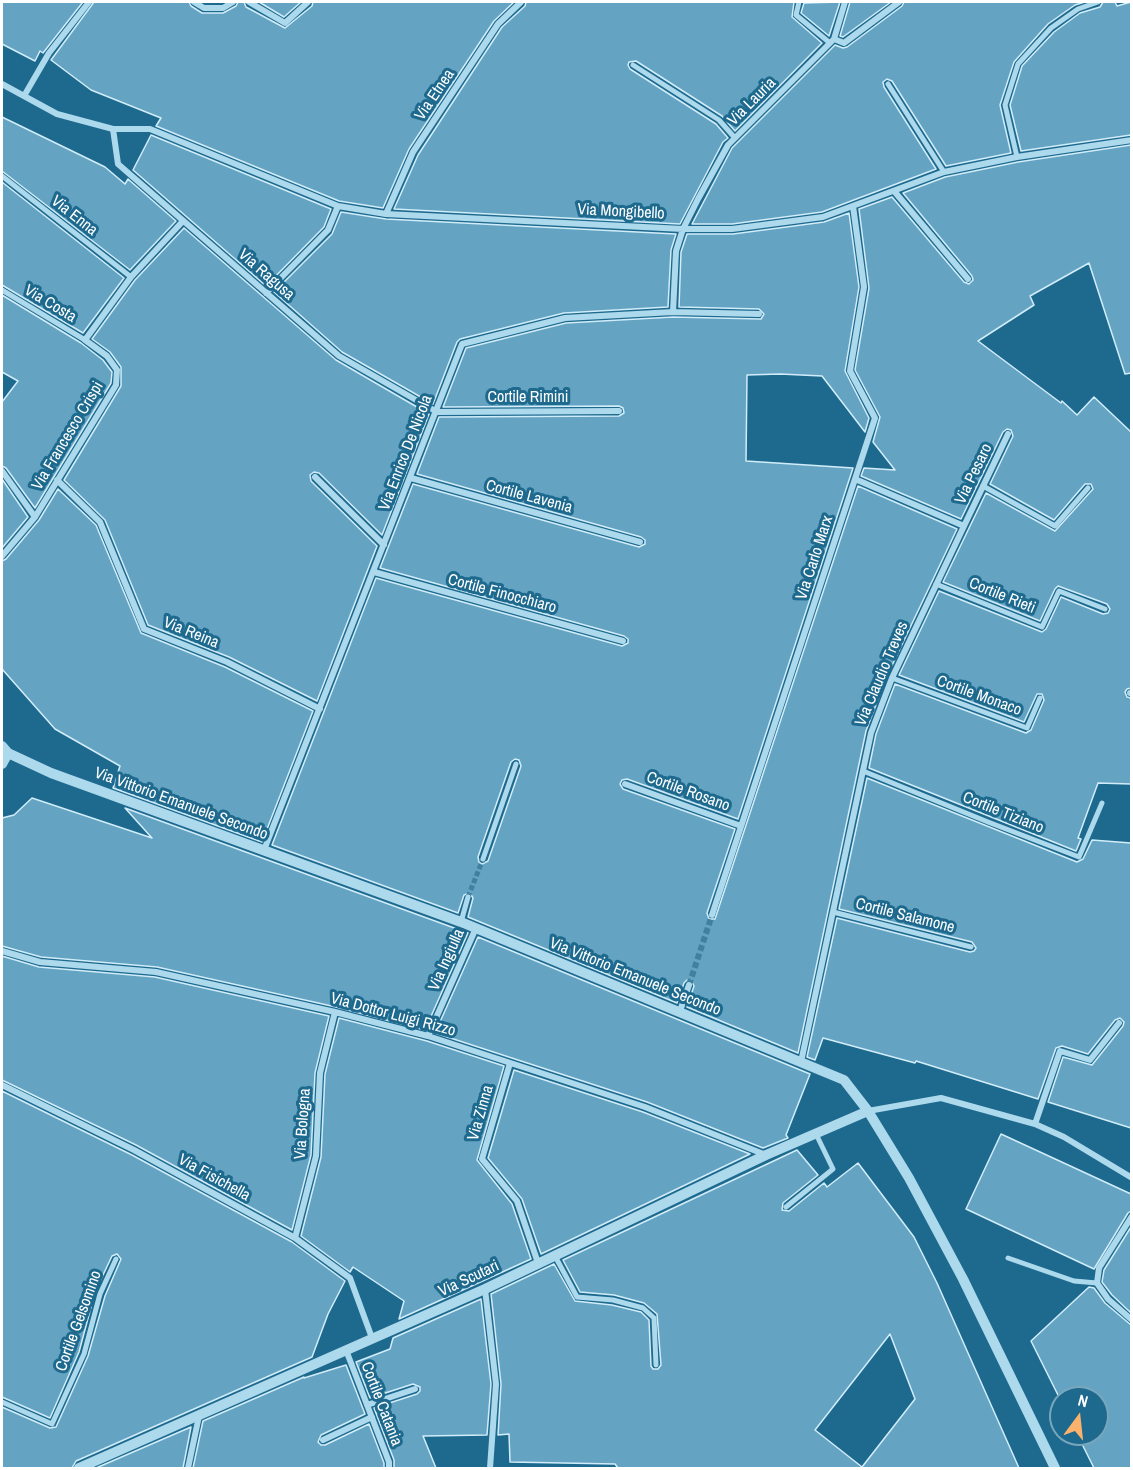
<!DOCTYPE html>
<style>
body{margin:0}
#map{position:relative;width:1133px;height:1470px;overflow:hidden;background:#1e6a8f;font-family:"Archivo Narrow",sans-serif}
canvas{display:block}
.frame{position:absolute;inset:0;border:3px solid #fff;pointer-events:none}
.north{position:absolute;left:1049px;top:1386px;width:60px;height:60px;box-sizing:border-box;background:#1e6a8f;border:2px solid #78a6bc;border-radius:50%;rotate:15deg;font-size:16px;font-weight:700;line-height:24px;text-align:center;color:#fff}
.north::after{content:'';display:block;margin:auto;width:21px;height:27px;background:#fcb16c;clip-path:polygon(50% 0,100% 100%,50% 72%,0 100%)}
</style>
<div id="map">
<canvas width="1133" height="1470"></canvas>
<div class="frame"></div>
<div class="north">N</div>
</div>
<script>
const g = document.querySelector('canvas').getContext('2d');
g.lineJoin = 'round';
function fillPath(path, color) { g.fillStyle = color; g.fill(path, 'evenodd'); }
const toPath = rows => new Path2D(rows.map(r => 'M' + r).join(''));
function trace(path, color, width, dash) { g.strokeStyle = color; g.lineWidth = width; g.lineCap = dash ? 'butt' : 'round'; g.setLineDash(dash || []); g.stroke(path); }
function drawText(font, color, halo, rows, align = 'center') {
  g.font = font + ' "Archivo Narrow",sans-serif'; g.lineWidth = 6; g.setLineDash([]); g.textBaseline = 'middle'; g.strokeStyle = halo; g.fillStyle = color; for (const [text, x, y, turn = 0] of rows) {
    g.save(); g.translate(x, y); g.rotate((+turn || 0) * Math.PI / 180); g.textAlign = isNaN(turn) ? turn : align; if (halo) g.strokeText(text, 0, 0); g.fillText(text, 0, 0); g.restore();
  }
}
const building = toPath([
 [2,2,83,2,43,53,40,51,35,61,2,44,2,2],
 [94,2,189,2,191,6,202,13,223,13,236,6,238,2,244,2,246,7,285,28,312,6,313,2,514,2,494,21,409,149,383,208,339,201,156,126,161,118,91,90,51,60,94,2],
 [259,2,301,2,284,17,259,2],
 [526,2,794,2,792,17,822,43,735,131,722,116,636,61,629,62,628,65,630,69,716,124,728,138,723,142,680,224,394,209,418,155,502,27,525,6,526,2],
 [850,2,891,2,843,37,840,36,850,2],
 [904,2,1085,2,1075,5,1048,24,1014,62,1000,105,1011,153,946,166,892,81,887,79,883,82,884,87,936,169,822,212,732,224,692,224,732,148,835,45,843,48,847,47,902,6,904,2],
 [1103,2,1115,2,1117,6,1131,2,1131,135,1021,151,1010,105,1022,66,1054,32,1080,13,1100,7,1103,2],
 [804,3,840,2,829,36,801,13,804,3],
 [2,117,105,167,125,184,128,179,176,221,130,270,2,171,2,117],
 [151,135,331,209,324,227,266,286,133,170,151,135],
 [1131,145,1131,373,1125,374,1089,263,1030,296,1034,305,978,341,1061,403,1062,401,1077,415,1094,397,1131,432,1131,688,1127,689,1125,692,1127,697,1131,698,1131,784,1098,783,1078,838,1081,839,1076,851,869,768,876,734,895,684,1026,733,1031,730,1044,700,1042,694,1037,694,1024,722,899,675,939,591,1042,632,1046,629,1061,597,1103,614,1108,613,1110,609,1107,604,1058,586,1055,589,1040,621,943,582,986,493,1055,531,1093,489,1091,484,1085,484,1054,520,990,484,1013,436,1011,430,1007,429,1003,432,961,519,861,476,864,468,895,470,873,442,880,417,855,370,869,288,859,209,892,197,964,282,969,284,973,280,972,276,903,193,945,177,1018,162,1131,145],
 [2,182,124,278,83,333,2,285,2,182],
 [341,212,386,219,676,234,671,250,668,307,564,313,460,339,457,342,433,404,342,352,274,292,332,234,341,212],
 [849,213,859,287,845,371,869,418,865,432,822,376,780,374,747,375,746,461,853,468,738,819,627,779,622,780,620,784,623,789,735,829,707,913,709,919,715,919,858,486,957,529,887,676,866,731,798,1053,687,1007,694,986,691,980,687,980,684,983,677,1003,468,917,473,898,470,893,464,895,458,913,272,845,376,578,622,646,628,643,628,639,624,636,380,568,413,484,639,547,645,544,645,540,641,537,417,474,439,417,619,416,624,413,623,408,619,406,443,407,466,348,566,323,673,317,761,319,764,314,759,309,679,307,681,252,687,234,733,234,824,222,849,213],
 [515,759,519,760,521,766,488,861,482,864,479,862,478,857,511,762,515,759],
 [184,228,336,360,429,414,382,535,319,473,314,472,310,475,311,481,377,546,317,701,229,657,148,625,105,520,64,480,121,386,121,367,110,352,92,339,135,280,184,228],
 [2,295,81,343,103,360,112,372,111,383,35,508,6,468,2,466,2,402,18,381,2,372,2,295],
 [2,479,28,517,2,548,2,479],
 [58,489,96,525,141,633,225,667,313,711,262,842,113,788,120,766,55,729,2,669,2,561,6,559,39,520,58,489],
 [867,778,1077,862,1083,859,1092,840,1131,843,1131,1128,1048,1102,1063,1057,1092,1065,1123,1026,1124,1022,1120,1018,1115,1020,1088,1054,1062,1046,1056,1048,1038,1099,916,1061,915,1063,823,1038,815,1060,807,1057,837,918,970,952,974,951,976,948,972,942,839,909,867,778],
 [32,798,152,838,125,808,468,933,425,1030,336,1007,157,967,41,957,2,946,2,818,14,815,32,798],
 [478,937,810,1074,786,1135,788,1138,763,1148,647,1102,435,1033,478,937],
 [2,956,39,967,155,977,329,1016,315,1073,311,1155,292,1230,136,1145,2,1080,2,956],
 [339,1018,427,1041,504,1066,477,1160,512,1204,531,1259,399,1319,404,1301,353,1267,350,1272,301,1236,321,1157,325,1074,339,1018],
 [514,1070,643,1112,750,1154,541,1254,522,1199,488,1158,514,1070],
 [2,1091,132,1155,292,1242,345,1281,328,1314,312,1357,76,1461,72,1468,2,1468,2,1407,50,1428,56,1427,88,1356,105,1296,121,1259,117,1254,112,1256,95,1292,79,1352,50,1418,2,1397,2,1091],
 [1001,1134,1131,1194,1131,1211,1128,1213,1094,1269,966,1209,1001,1134],
 [797,1150,818,1175,783,1203,782,1210,789,1211,824,1183,827,1187,858,1163,914,1237,937,1283,1019,1468,618,1468,615,1464,510,1462,509,1434,498,1435,501,1384,491,1294,554,1264,575,1301,612,1305,641,1312,649,1320,651,1366,653,1369,658,1369,661,1365,657,1314,644,1303,614,1295,580,1292,563,1260,797,1150],
 [890,1334,915,1399,862,1467,815,1430,890,1334],
 [1131,1227,1131,1313,1112,1295,1102,1282,1104,1270,1131,1227],
 [1089,1287,1094,1288,1105,1303,1131,1325,1131,1468,1094,1468,1077,1434,1097,1434,1097,1398,1061,1398,1061,1401,1031,1341,1089,1287],
 [481,1299,491,1384,487,1435,423,1436,436,1468,394,1468,394,1460,374,1408,417,1394,420,1391,420,1387,413,1384,370,1398,356,1362,390,1349,393,1338,481,1299],
 [346,1365,365,1414,321,1435,318,1442,321,1445,325,1445,369,1424,384,1463,384,1468,193,1468,203,1421,304,1377,304,1378,346,1365],
 [191,1427,183,1468,96,1468,191,1427]
]);
const pedestrianTunnel = toPath([
 [468,897,483,859]
]);
const minorTunnel = toPath([
 [689,985,712,915]
]);
const pedestrian = toPath([
 [799,2,796,15,830,43],
 [633,65,719,120,735,138],
 [888,84,944,172],
 [1017,157,1005,105,1018,64,1051,28,1078,9,1098,2],
 [2,176,131,277],
 [2,290,85,340],
 [983,486,1055,526,1088,488],
 [936,584,1042,627,1059,591,1105,609],
 [892,678,1027,728,1040,698],
 [863,771,988,822,1079,857,1102,803],
 [483,859,516,764],
 [833,912,971,947],
 [461,922,468,897],
 [786,1207,833,1169,816,1134],
 [555,1256,577,1297,613,1300,643,1308,654,1318,656,1365],
 [1008,1258,1074,1281,1097,1283],
 [2,1402,52,1424,84,1354,100,1294,116,1259]
]);
const minor = toPath([
 [194,2,204,8,223,8,233,2],
 [249,2,285,23,308,2],
 [834,39,844,43,899,2],
 [2,84,57,114,113,129,150,129,338,206,386,214,683,229,732,229,823,217,944,172,1017,157,1132,140],
 [24,96,49,53,89,2],
 [113,129,118,164,339,356,437,412,619,411],
 [894,191,968,279],
 [386,214,413,152,498,24,521,2],
 [266,293,328,230,338,206],
 [673,312,759,314],
 [2,471,35,517],
 [315,477,384,545],
 [411,478,640,542],
 [57,480,100,522,144,629,227,662,320,709],
 [964,526,1008,434],
 [2,556,35,517,116,385,117,370,107,356,85,340,131,277,183,221],
 [374,572,623,641],
 [1130,693,1132,693],
 [625,784,741,826],
 [264,850,462,344,565,318,673,312,676,251,683,229,698,199,728,145,834,39,845,2],
 [712,915,875,418,850,371,864,287,853,206],
 [2,951,40,962,156,972,335,1012,428,1036,645,1107,766,1155],
 [680,1011,689,985],
 [428,1036,476,928],
 [801,1062,871,733,892,678,964,526,855,479],
 [510,1063,482,1159,517,1201,538,1263],
 [2,1085,134,1150,295,1238,350,1278,372,1338],
 [868,1111,941,1098,1035,1124,1064,1137,1132,1178],
 [1035,1124,1060,1051,1090,1060,1119,1023],
 [1132,1216,1099,1268,1097,1283,1108,1299,1132,1320],
 [295,1238,316,1156,320,1073,335,1012],
 [485,1289,496,1384,490,1468],
 [346,1350,389,1462,389,1468],
 [367,1405,415,1389],
 [323,1440,372,1417],
 [188,1468,199,1416]
]);
const tertiary = toPath([
 [2,746,8,753,51,773,461,922,844,1080,868,1111,909,1178,963,1279,1055,1468],
 [2,764,8,753],
 [79,1468,485,1289,766,1155,868,1111]
]);
const streetNames = [
 ["Via Etnea",435,95,-56],
 ["Via Lauria",752,102,-45],
 ["Via Mongibello",621,212,3],
 ["Via Enna",74,216,38],
 ["Via Ragusa",266,275,41],
 ["Via Costa",50,304,31],
 ["Cortile Rimini",528,398],
 ["Via Francesco Crispi",68,436,-59],
 ["Via Enrico De Nicola",406,453,-69],
 ["Via Pesaro",974,474,-64],
 ["Cortile Lavenia",529,497,15],
 ["Via Carlo Marx",815,558,-72],
 ["Cortile Finocchiaro",502,594,15],
 ["Cortile Rieti",1002,596,22],
 ["Via Reina",191,633,22],
 ["Via Claudio Treves",882,674,-67],
 ["Cortile Monaco",979,696,20],
 ["Cortile Rosano",688,792,20],
 ["Via Vittorio Emanuele Secondo",181,804,20],
 ["Cortile Tiziano",1003,813,22],
 ["Cortile Salamone",905,916,14],
 ["Via Ingiulla",447,960,-66],
 ["Via Vittorio Emanuele Secondo",635,977,22],
 ["Via Dottor Luigi Rizzo",393,1015,15],
 ["Via Zinna",481,1113,-74],
 ["Via Bologna",303,1124,-86],
 ["Via Fisichella",214,1178,29],
 ["Via Scutari",469,1279,-25],
 ["Cortile Gelsomino",79,1321,-70],
 ["Cortile Catania",381,1404,69]
];
fillPath(building, '#64a4c2');
trace(building, '#d2edfa', 1.5);
trace(pedestrianTunnel, '#4080a0', 5, [5, 2.5]);
trace(minorTunnel, '#4080a0', 6, [6, 3]);
trace(pedestrian, '#add9ed', 5);
trace(minor, '#add9ed', 6);
trace(tertiary, '#add9ed', 10);
drawText('16px', '#fff', '#1e6a8f', streetNames);
</script>
